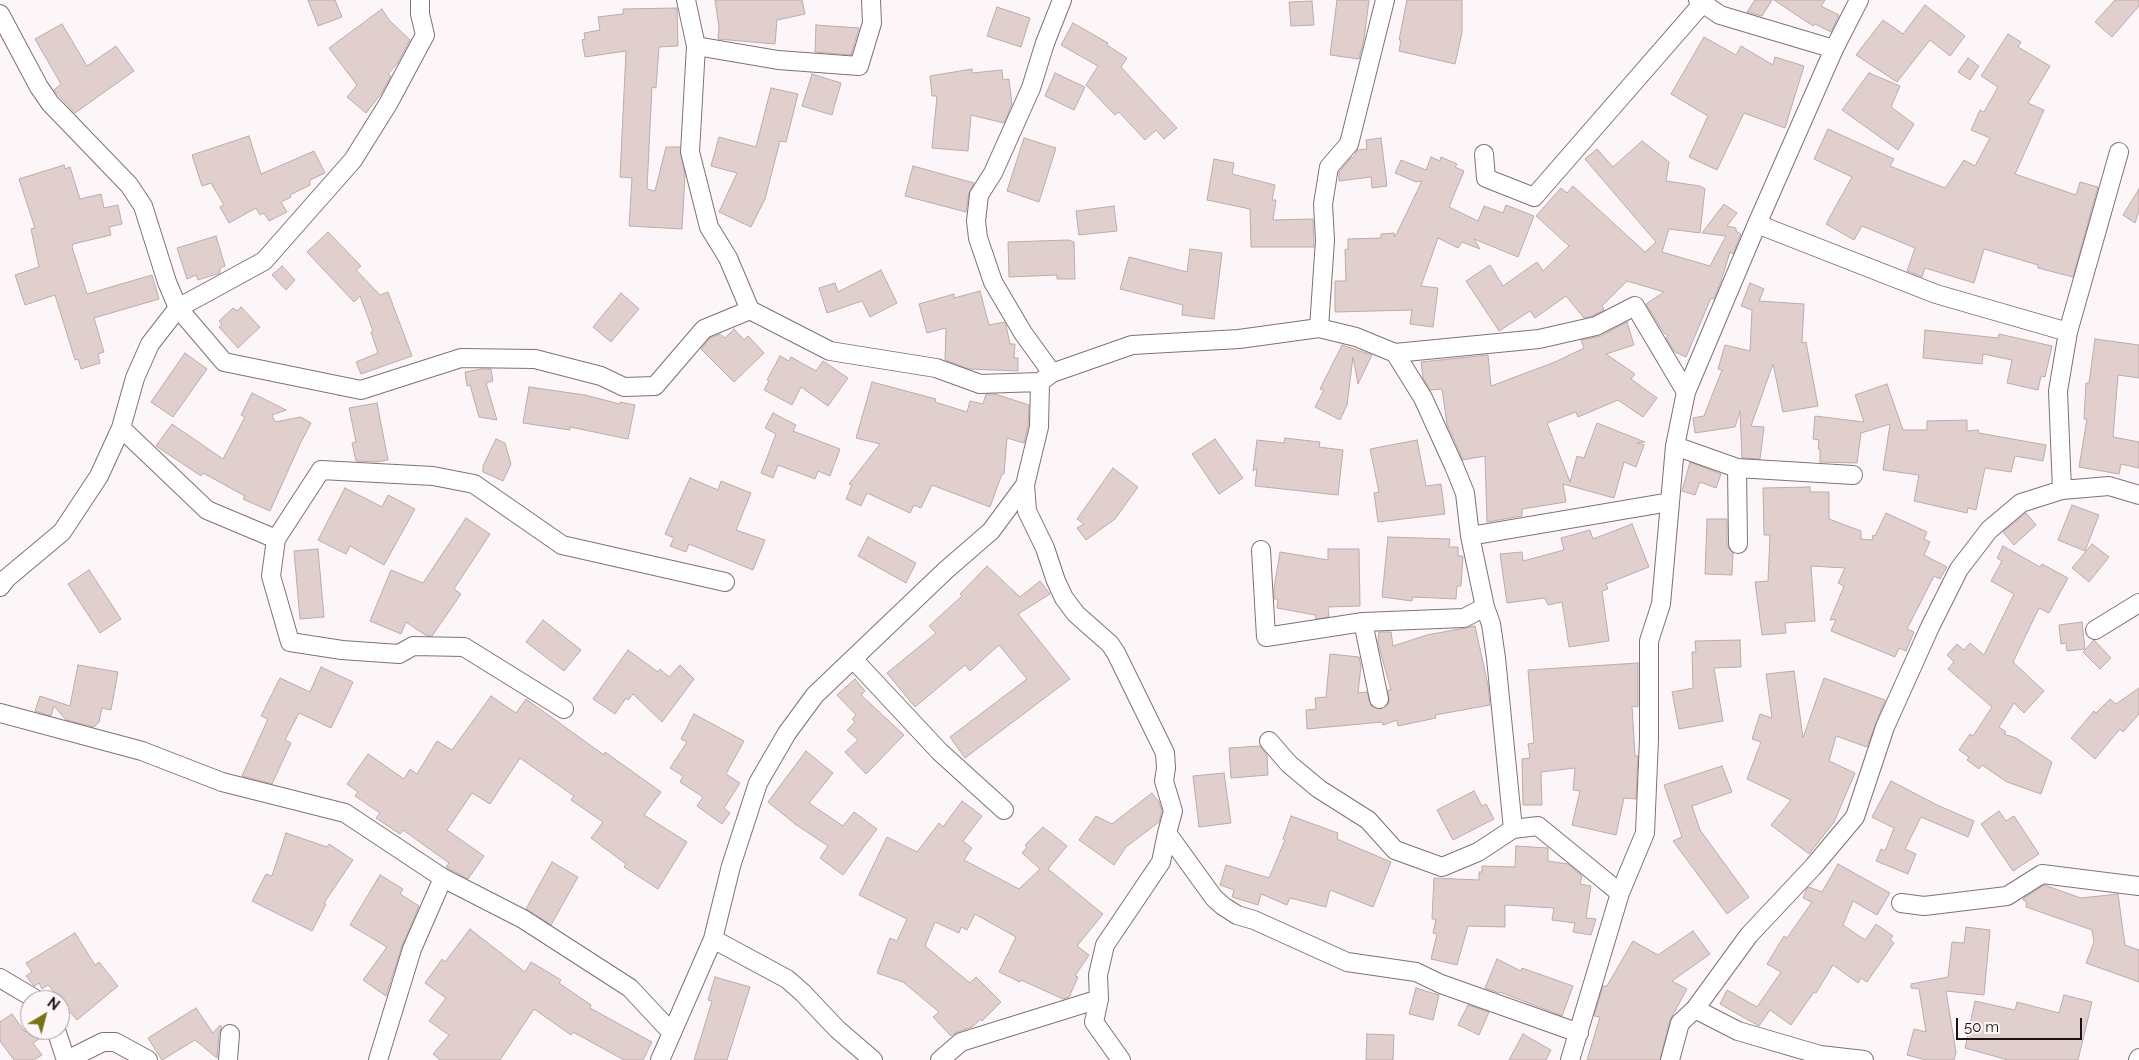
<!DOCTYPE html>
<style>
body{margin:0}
#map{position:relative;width:2139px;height:1060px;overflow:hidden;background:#fdf6f8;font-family:Raleway,sans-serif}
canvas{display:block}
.north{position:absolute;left:20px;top:990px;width:50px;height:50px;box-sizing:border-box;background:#fdf6f8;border:1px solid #a19b9d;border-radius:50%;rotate:37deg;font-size:14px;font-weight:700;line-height:20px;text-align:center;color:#181214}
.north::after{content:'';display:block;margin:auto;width:18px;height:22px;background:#777316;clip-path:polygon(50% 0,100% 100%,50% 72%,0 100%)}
.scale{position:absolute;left:1956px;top:1018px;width:126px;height:22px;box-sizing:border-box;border:2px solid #181214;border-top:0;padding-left:6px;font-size:15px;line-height:18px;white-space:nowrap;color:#181214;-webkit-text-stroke:4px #fdf6f8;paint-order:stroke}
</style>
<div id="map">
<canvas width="2139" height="1060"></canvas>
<div class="north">N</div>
<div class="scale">50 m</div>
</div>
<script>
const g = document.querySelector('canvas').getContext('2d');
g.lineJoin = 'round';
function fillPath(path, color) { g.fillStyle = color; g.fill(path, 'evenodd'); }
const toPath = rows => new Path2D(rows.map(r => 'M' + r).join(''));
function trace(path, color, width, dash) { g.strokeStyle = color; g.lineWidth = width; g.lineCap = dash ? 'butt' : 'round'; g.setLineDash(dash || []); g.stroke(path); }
const building = toPath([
 [308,0,335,0,342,17,318,26,308,0],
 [715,0,802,0,805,14,777,20,775,44,718,39,719,27,715,0],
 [1337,0,1369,0,1364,39,1359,59,1330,55,1337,0],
 [1407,0,1462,0,1462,33,1455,64,1399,51,1401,40,1399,40,1407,0],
 [1755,0,1772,0,1762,16,1747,12,1755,0],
 [1774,0,1825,0,1821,6,1839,15,1831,32,1815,24,1813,26,1774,0],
 [2115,0,2139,0,2139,6,2112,37,2095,22,2115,0],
 [1312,1,1314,25,1291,26,1289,2,1312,1],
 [1925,5,1965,36,1950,56,1930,40,1897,82,1856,55,1883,20,1903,34,1925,5],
 [997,7,1030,18,1021,47,987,36,997,7],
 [677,8,678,46,659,47,656,88,652,87,647,189,655,191,666,147,680,147,685,175,682,229,629,226,632,178,620,177,626,51,585,57,582,40,585,39,584,33,600,30,598,17,623,14,623,9,677,8],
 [382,9,389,20,410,40,397,64,388,74,391,76,381,94,366,113,347,97,357,85,329,48,382,9],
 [1073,23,1108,43,1107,45,1127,58,1121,67,1177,128,1164,139,1156,130,1145,140,1119,112,1115,115,1086,85,1098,66,1061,45,1073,23],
 [62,24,87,66,116,46,134,71,75,113,54,90,61,84,35,39,62,24],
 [816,25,859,28,851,55,815,52,816,25],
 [2008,34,2021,42,2018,47,2050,66,2028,103,2044,110,2015,174,2076,195,2080,182,2098,187,2073,277,2038,268,2038,265,1984,249,1974,283,1925,268,1922,277,1907,271,1915,248,1862,226,1854,240,1826,224,1852,177,1814,159,1828,129,1894,159,1890,166,1945,188,1964,160,1975,166,1990,138,1971,130,1980,110,1984,112,1998,87,1981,76,2008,34],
 [1704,37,1736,55,1741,46,1773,65,1775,57,1804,66,1785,128,1744,113,1717,170,1689,157,1708,116,1671,94,1704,37],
 [1968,58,1979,66,1970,80,1958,72,1968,58],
 [972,69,972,73,1002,70,1003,80,1009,79,1012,104,1004,123,971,115,968,151,932,148,937,96,932,96,930,76,972,69],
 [1055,73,1085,87,1074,110,1045,96,1055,73],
 [1869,73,1900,86,1891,107,1914,124,1898,150,1842,110,1869,73],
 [812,74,841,83,832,115,802,106,812,74],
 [771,88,798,94,786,142,780,141,765,199,751,227,719,212,737,173,711,166,719,137,756,147,771,88],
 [249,136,261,174,314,151,325,173,310,180,310,185,290,195,291,197,281,202,287,212,269,221,264,213,260,215,256,208,229,223,220,207,224,205,211,183,202,186,192,155,249,136],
 [1024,138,1056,148,1039,202,1007,191,1024,138],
 [1381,138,1387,186,1372,188,1371,177,1339,181,1339,172,1351,158,1354,157,1357,150,1367,149,1366,140,1381,138],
 [1642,141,1669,162,1666,181,1700,186,1705,189,1700,233,1669,229,1662,252,1710,266,1726,236,1702,233,1724,204,1737,213,1727,226,1736,228,1736,231,1741,234,1733,254,1730,252,1721,281,1714,299,1711,298,1686,357,1675,352,1666,338,1668,335,1664,333,1646,304,1664,292,1627,281,1602,306,1604,310,1592,316,1584,318,1566,296,1535,318,1530,311,1499,331,1466,281,1490,265,1503,286,1537,262,1543,271,1569,246,1536,216,1561,188,1567,193,1573,186,1645,252,1656,242,1585,159,1597,149,1613,167,1642,141],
 [1431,157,1440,161,1441,157,1457,164,1455,167,1464,171,1449,207,1478,221,1484,206,1503,213,1506,205,1534,216,1518,257,1474,239,1480,249,1462,242,1458,248,1438,238,1421,286,1438,288,1433,327,1410,324,1412,310,1335,312,1335,281,1346,281,1345,250,1348,249,1348,239,1381,238,1381,234,1394,233,1395,237,1422,181,1416,182,1395,173,1401,160,1426,170,1431,157],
 [1214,159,1234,163,1232,174,1275,185,1272,200,1276,200,1273,220,1313,219,1314,247,1251,247,1250,209,1207,200,1214,159],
 [64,165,65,169,70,167,80,199,101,194,104,208,118,205,122,224,109,227,111,235,73,244,72,247,87,294,152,275,159,299,94,318,104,352,98,354,100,363,81,369,78,359,75,360,55,295,25,305,15,275,39,267,31,229,35,228,19,179,64,165],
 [913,166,974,183,969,193,966,212,905,196,913,166],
 [2139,189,2139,211,2135,223,2123,215,2139,189],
 [1114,206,1117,231,1079,235,1076,211,1114,206],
 [328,232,361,266,356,270,380,295,388,292,412,356,361,374,356,362,378,353,371,332,373,331,360,296,354,302,307,252,328,232],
 [216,236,225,266,220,268,220,273,198,280,196,275,187,279,177,248,216,236],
 [1068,240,1074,242,1075,279,1057,279,1057,275,1009,277,1008,242,1068,240],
 [1190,249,1222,253,1214,319,1182,315,1183,305,1120,289,1129,257,1187,272,1190,249],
 [282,266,295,280,286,290,272,275,282,266],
 [881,270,897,303,870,317,862,301,827,313,819,288,835,283,838,292,881,270],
 [1750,283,1764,289,1759,301,1804,304,1802,343,1806,342,1818,406,1783,412,1773,364,1751,426,1764,427,1760,459,1742,458,1740,411,1735,427,1695,433,1693,418,1704,416,1722,370,1718,369,1725,345,1750,351,1752,310,1741,306,1750,283],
 [980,291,989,325,1004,322,1006,325,1010,344,1015,344,1014,358,1018,358,1018,371,969,369,945,360,946,328,927,333,919,304,954,294,954,298,980,291],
 [621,293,639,309,611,342,593,327,621,293],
 [241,307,260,327,238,348,219,327,222,325,219,321,233,308,237,311,241,307],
 [1627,322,1634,345,1606,354,1635,374,1631,379,1657,398,1643,417,1618,400,1578,417,1576,412,1547,423,1570,482,1577,456,1584,458,1597,423,1645,442,1637,443,1644,445,1636,467,1624,462,1614,498,1563,484,1566,502,1522,509,1522,516,1487,522,1485,456,1463,460,1447,424,1442,389,1430,390,1423,378,1421,362,1488,355,1491,386,1555,362,1584,348,1581,340,1601,336,1627,322],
 [734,329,744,340,748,336,764,353,734,382,701,349,710,338,720,334,725,338,734,329],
 [1925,330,1998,338,1999,334,2052,346,2045,377,2041,376,2038,390,2007,383,2012,360,1983,354,1982,364,1923,358,1925,330],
 [2095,339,2139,345,2139,378,2118,375,2113,437,2139,442,2139,468,2121,464,2119,474,2079,467,2087,419,2084,419,2086,383,2089,383,2095,339],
 [1342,345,1372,355,1358,384,1353,357,1347,405,1340,420,1315,407,1324,390,1320,389,1342,345],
 [185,353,207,369,173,417,151,402,185,353],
 [780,356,789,361,791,357,816,371,823,361,848,378,828,406,801,387,792,405,764,390,769,381,767,380,780,356],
 [482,369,491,369,493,381,486,383,497,420,479,417,470,385,467,386,465,372,482,369],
 [872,382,936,399,935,402,967,412,970,401,983,404,986,394,995,394,1029,405,1028,426,1024,443,1007,438,1004,474,1002,474,990,507,932,485,921,508,914,505,910,513,867,493,861,506,846,499,852,485,849,484,880,444,856,438,872,382],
 [1887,384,1903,430,1927,430,1927,421,1967,420,1967,431,1978,430,1979,433,2046,445,2043,461,2015,456,2011,472,1985,468,1976,510,1968,508,1967,513,1914,501,1919,475,1883,470,1890,424,1861,433,1857,463,1820,462,1820,449,1818,449,1819,440,1813,439,1815,416,1864,422,1855,395,1887,384],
 [529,387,585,395,620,404,620,402,635,405,628,439,570,427,570,430,523,423,529,387],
 [252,393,286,410,272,415,275,422,301,417,311,423,300,444,270,511,243,499,245,496,203,473,201,476,156,446,172,424,223,459,245,417,241,415,252,393],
 [377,403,388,460,376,462,356,461,352,443,356,442,349,408,377,403],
 [773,413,796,425,793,431,840,449,830,476,818,471,815,479,778,465,773,478,761,473,776,434,765,428,773,413],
 [1285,438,1320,442,1319,447,1343,450,1338,495,1255,486,1257,468,1253,471,1257,440,1284,443,1285,438],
 [496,439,505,443,511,464,503,481,483,472,483,466,496,439],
 [1215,439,1243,478,1219,494,1192,454,1215,439],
 [1417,440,1426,486,1441,484,1445,514,1378,522,1374,493,1379,492,1370,449,1417,440],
 [1690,462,1721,474,1716,488,1700,482,1695,495,1682,491,1690,462],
 [1113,468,1138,487,1115,519,1086,540,1077,528,1084,524,1077,519,1113,468],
 [690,478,718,490,721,481,751,493,736,530,765,540,753,570,689,544,686,552,670,546,674,538,665,534,690,478],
 [1810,487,1810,492,1829,492,1829,519,1861,531,1861,539,1872,540,1873,535,1875,536,1886,513,1927,532,1924,539,1930,542,1924,555,1947,567,1940,579,1934,576,1907,629,1914,632,1906,651,1899,648,1895,657,1831,631,1836,619,1830,620,1844,586,1838,583,1845,568,1811,566,1815,621,1785,623,1786,633,1762,635,1755,582,1768,581,1770,535,1764,535,1763,488,1810,487],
 [345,488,382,507,388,495,415,509,384,565,350,546,346,554,318,540,345,488],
 [2072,505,2099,515,2085,551,2058,540,2072,505],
 [2026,513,2036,525,2014,545,2003,532,2026,513],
 [466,518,490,534,454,589,461,594,432,636,427,636,406,622,401,634,370,621,391,570,423,583,466,518],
 [1707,519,1727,519,1727,545,1733,553,1732,575,1705,574,1707,519],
 [1632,524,1649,567,1606,584,1608,589,1602,591,1609,641,1569,647,1562,602,1548,605,1545,598,1507,603,1500,554,1522,552,1523,561,1564,550,1561,538,1590,530,1593,539,1632,524],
 [868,537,916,563,906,583,858,556,868,537],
 [1388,537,1450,539,1449,547,1458,547,1458,556,1463,556,1461,586,1457,586,1456,599,1413,597,1412,601,1382,597,1388,537],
 [2092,544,2109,557,2089,582,2072,568,2092,544],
 [2003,546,2040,567,2042,564,2068,578,2049,613,2039,608,2013,662,2044,691,2024,713,2014,703,1999,727,2006,732,2004,734,2016,738,2052,762,2041,794,2007,782,1982,765,1979,769,1967,760,1969,757,1959,750,1970,734,1973,736,1992,707,1948,669,1954,662,1947,655,1957,644,1964,650,1970,643,1984,655,2014,594,1991,581,2002,561,1997,558,2003,546],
 [318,549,324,617,300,619,294,551,318,549],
 [1328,549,1359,549,1360,606,1328,607,1329,617,1316,619,1315,615,1277,608,1278,599,1274,599,1274,588,1280,552,1328,560,1328,549],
 [987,566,1020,597,1040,581,1050,594,1018,614,1070,679,965,758,950,737,1027,679,999,645,970,671,965,665,915,707,887,673,936,633,929,626,962,596,960,594,987,566],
 [89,570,121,619,100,633,68,584,89,570],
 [543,620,581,650,564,671,526,642,543,620],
 [2082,622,2085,649,2067,651,2066,643,2061,644,2059,625,2082,622],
 [1475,626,1488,685,1490,705,1435,715,1436,718,1398,726,1397,720,1383,725,1382,722,1307,729,1306,710,1316,709,1315,698,1326,697,1330,654,1359,657,1361,666,1358,693,1367,692,1371,706,1381,709,1389,703,1388,690,1391,690,1381,654,1378,641,1379,632,1391,632,1393,646,1427,635,1475,626],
 [1740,640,1741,667,1714,668,1723,721,1679,729,1672,692,1693,688,1692,652,1696,652,1695,641,1740,640],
 [2094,640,2111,658,2100,669,2083,652,2094,640],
 [628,650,658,672,660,669,669,677,680,665,694,679,662,722,633,694,628,700,626,698,615,714,593,699,628,650],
 [1638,663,1638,707,1632,706,1635,756,1638,756,1636,799,1624,798,1616,835,1572,825,1580,791,1573,790,1575,768,1541,772,1542,805,1523,805,1522,759,1530,758,1528,744,1534,743,1528,670,1638,663],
 [78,665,118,672,111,710,102,708,99,722,94,727,66,720,54,706,51,716,35,711,40,696,70,706,78,665],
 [321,667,353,682,331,728,299,713,285,740,291,743,272,784,242,776,268,719,261,716,280,678,310,692,321,667],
 [1794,671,1803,738,1824,678,1885,700,1867,747,1836,736,1829,761,1855,773,1834,822,1809,854,1771,825,1791,800,1747,779,1761,742,1752,739,1760,714,1772,718,1766,674,1794,671],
 [855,679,865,691,861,695,904,735,866,774,845,752,858,740,847,730,855,722,852,719,856,715,837,695,855,679],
 [2139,688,2139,714,2123,732,2120,729,2095,759,2071,738,2094,711,2096,713,2110,699,2116,704,2139,688],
 [491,696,516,713,526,699,604,755,605,752,661,792,644,815,687,842,658,889,624,867,626,864,591,838,603,822,571,800,574,796,520,758,490,804,472,793,447,830,484,856,468,879,446,867,449,863,403,830,400,834,376,818,380,813,355,796,358,792,347,784,368,754,404,779,410,769,417,774,437,741,452,750,491,696],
 [694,714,744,741,726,774,740,783,724,808,730,813,722,824,697,806,703,797,680,782,683,776,670,768,687,742,681,739,694,714],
 [1260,746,1267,755,1268,775,1231,778,1229,748,1260,746],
 [806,751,833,773,809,803,843,826,854,812,877,829,843,875,820,858,828,846,795,824,768,802,806,751],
 [1722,766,1732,792,1692,806,1700,830,1749,897,1727,914,1673,841,1682,837,1664,785,1722,766],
 [1224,773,1231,823,1199,827,1193,776,1224,773],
 [1891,781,1937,805,1974,821,1968,837,1921,817,1905,849,1916,854,1908,874,1876,861,1881,849,1885,851,1894,828,1872,817,1891,781],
 [1474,791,1482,806,1486,804,1494,819,1453,840,1437,810,1474,791],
 [1152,793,1159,802,1162,811,1159,822,1126,847,1114,865,1079,840,1096,816,1112,824,1152,793],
 [962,801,982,816,963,841,972,848,964,860,1019,889,1040,869,1022,853,1027,847,1025,845,1043,827,1067,846,1048,869,1103,914,1077,946,1089,955,1075,976,1078,977,1069,997,1063,999,1021,980,1020,982,999,972,1016,937,975,914,967,930,961,927,959,933,935,922,925,946,970,983,976,977,1001,1002,982,1021,981,1019,972,1027,957,1032,951,1036,933,1017,939,1012,903,982,877,973,890,938,897,941,907,919,859,895,887,837,917,852,939,823,943,827,962,801],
 [1999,811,2006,821,2014,816,2039,854,2013,871,1981,824,1999,811],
 [1291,816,1338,833,1337,839,1391,862,1373,907,1330,890,1326,907,1290,898,1287,905,1261,894,1258,905,1232,897,1234,890,1220,885,1226,865,1269,878,1285,840,1283,839,1291,816],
 [286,833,327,847,329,844,353,860,324,903,326,904,312,931,252,901,266,874,272,876,286,833],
 [1516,846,1548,848,1548,861,1568,864,1582,876,1580,884,1591,886,1586,918,1596,919,1591,935,1573,932,1575,923,1552,920,1554,908,1505,905,1505,927,1468,926,1457,965,1431,959,1437,934,1433,933,1436,919,1432,919,1434,878,1479,880,1479,872,1482,872,1482,866,1515,867,1516,846],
 [552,862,578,877,551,925,526,909,552,862],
 [1838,864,1890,893,1877,915,1853,901,1843,925,1865,940,1876,924,1893,936,1890,940,1894,943,1867,982,1861,978,1858,983,1833,965,1816,993,1814,992,1791,1025,1770,1010,1759,1026,1720,1004,1727,990,1757,1007,1781,972,1767,964,1784,936,1787,938,1812,902,1803,898,1807,888,1809,887,1822,892,1838,864],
 [380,875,403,889,400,894,419,906,402,946,386,996,363,980,387,947,350,925,380,875],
 [2044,885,2081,898,2118,894,2125,945,2139,950,2139,982,2086,963,2094,942,2092,930,2026,907,2027,902,2023,900,2024,898,2044,885],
 [1966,927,1990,930,1984,995,1946,991,1956,1052,1954,1060,1926,1060,1907,1055,1914,1029,1926,1032,1919,989,1911,988,1911,984,1948,977,1952,942,1964,943,1966,927],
 [470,929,525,972,531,962,561,980,559,983,591,1005,590,1008,652,1042,643,1060,624,1060,573,1032,571,1035,534,1009,500,1060,440,1060,433,1054,449,1035,429,1021,446,998,425,983,442,959,445,962,470,929],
 [1693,931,1710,954,1672,981,1687,989,1670,1020,1660,1060,1587,1060,1600,1017,1594,1016,1603,986,1607,986,1633,941,1658,955,1693,931],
 [75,933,95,965,99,962,118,986,77,1020,70,1012,68,1014,60,1005,60,999,48,985,42,989,39,983,34,986,26,976,32,972,26,963,75,933],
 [1497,959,1521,971,1522,968,1573,986,1562,1016,1500,992,1499,993,1485,988,1497,959],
 [715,977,750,987,727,1060,694,1060,712,1001,708,1000,715,977],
 [1416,988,1439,995,1433,1020,1409,1014,1416,988],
 [2064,995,2092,1002,2078,1060,2008,1060,1965,1048,1975,1001,2015,1010,2017,1002,2059,1013,2064,995],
 [1468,1005,1489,1012,1479,1035,1458,1025,1468,1005],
 [196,1008,213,1033,220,1025,222,1027,219,1033,217,1058,195,1040,162,1060,148,1038,196,1008],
 [12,1014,25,1032,30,1028,39,1039,33,1043,42,1055,34,1060,14,1060,0,1041,0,1022,12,1014],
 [1367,1034,1394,1035,1393,1060,1366,1060,1367,1034],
 [1523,1034,1551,1050,1546,1060,1509,1060,1523,1034]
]);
const minor = toPath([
 [686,0,696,46,690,152,709,227,728,258,750,310,830,351,936,368,980,384,1040,382],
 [1698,0,1720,15,1834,49],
 [0,14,39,87,50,103,129,185,143,206,167,282,178,308,224,362,361,390,461,358,535,359,601,376,624,387,655,386,704,329,750,310],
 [696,46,778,60,859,66,872,23,871,0],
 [1484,154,1486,178,1534,197,1702,4],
 [1757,224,1936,294,2068,332],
 [1319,328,1325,240,1323,204,1329,167,1349,144,1385,0],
 [1395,353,1423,398,1454,466,1465,493,1470,536,1670,502],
 [1052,373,1023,333,993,282,978,238,976,221,979,195,993,173,1031,88,1045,43,1062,0],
 [121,428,207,510,276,539,321,470,433,476,474,484,562,545,725,582],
 [1675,446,1737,468,1853,475],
 [1737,468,1738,544],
 [1025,485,1027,511,1045,548,1056,581,1064,598,1076,614,1110,644,1116,653,1165,753,1166,768,1164,781,1173,811,1167,833,1214,898,1223,906,1237,915,1254,920,1347,962,1416,972,1441,984,1579,1033],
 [2062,490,2109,486,2139,495],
 [276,539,271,576,290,642,342,650,399,654,413,646,464,647,564,709],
 [1261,550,1266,637,1363,622],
 [0,587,7,578,62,532,99,476,121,428,135,378,150,344,178,308,264,261,353,160,388,104,425,35,420,14,420,0],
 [1485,607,1491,624,1496,658,1513,829],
 [2095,630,2139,603],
 [854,660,940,752,1004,810],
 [1379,699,1363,622,1464,618,1485,607,1470,536],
 [0,713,142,751,222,782,345,813,443,878,523,919,630,988,672,1033],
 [1269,741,1289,764,1319,789,1368,820,1395,850,1442,867,1478,852,1513,829,1538,826,1620,893],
 [1901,903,1924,906,2007,896,2042,874,2139,886],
 [713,939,787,979,803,993,837,1029,873,1060],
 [0,978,37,1000],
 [1695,1009,1738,1031,1820,1055,1864,1060],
 [56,1030,66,1060],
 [67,1060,103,1042,115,1042,148,1060],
 [228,1060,230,1034],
 [378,1060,412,949,443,878],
 [660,1060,713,939,731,866,758,783,787,733,815,695,946,570,991,531,1025,485,1039,427,1040,382,1052,373,1132,345,1239,339,1319,328,1356,337,1395,353,1539,339,1596,326,1635,306,1686,392],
 [940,1060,961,1042,1099,999],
 [1121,1060,1094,1022,1099,999,1098,975,1105,945,1161,862,1167,833],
 [1570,1060,1620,893,1645,833,1649,739,1649,641,1661,604,1675,446,1686,392,1757,224,1834,49,1859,0],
 [1670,1060,1680,1023,1695,1009,1749,935,1813,867,1855,817,1885,727,1930,627,1959,569,1989,530,2021,503,2062,490,2058,391,2068,332,2119,152],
 [2138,1060,2139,1058]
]);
fillPath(building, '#e1cfce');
trace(building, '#bdabaa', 1);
trace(minor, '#817176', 20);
trace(minor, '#fff', 18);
</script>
